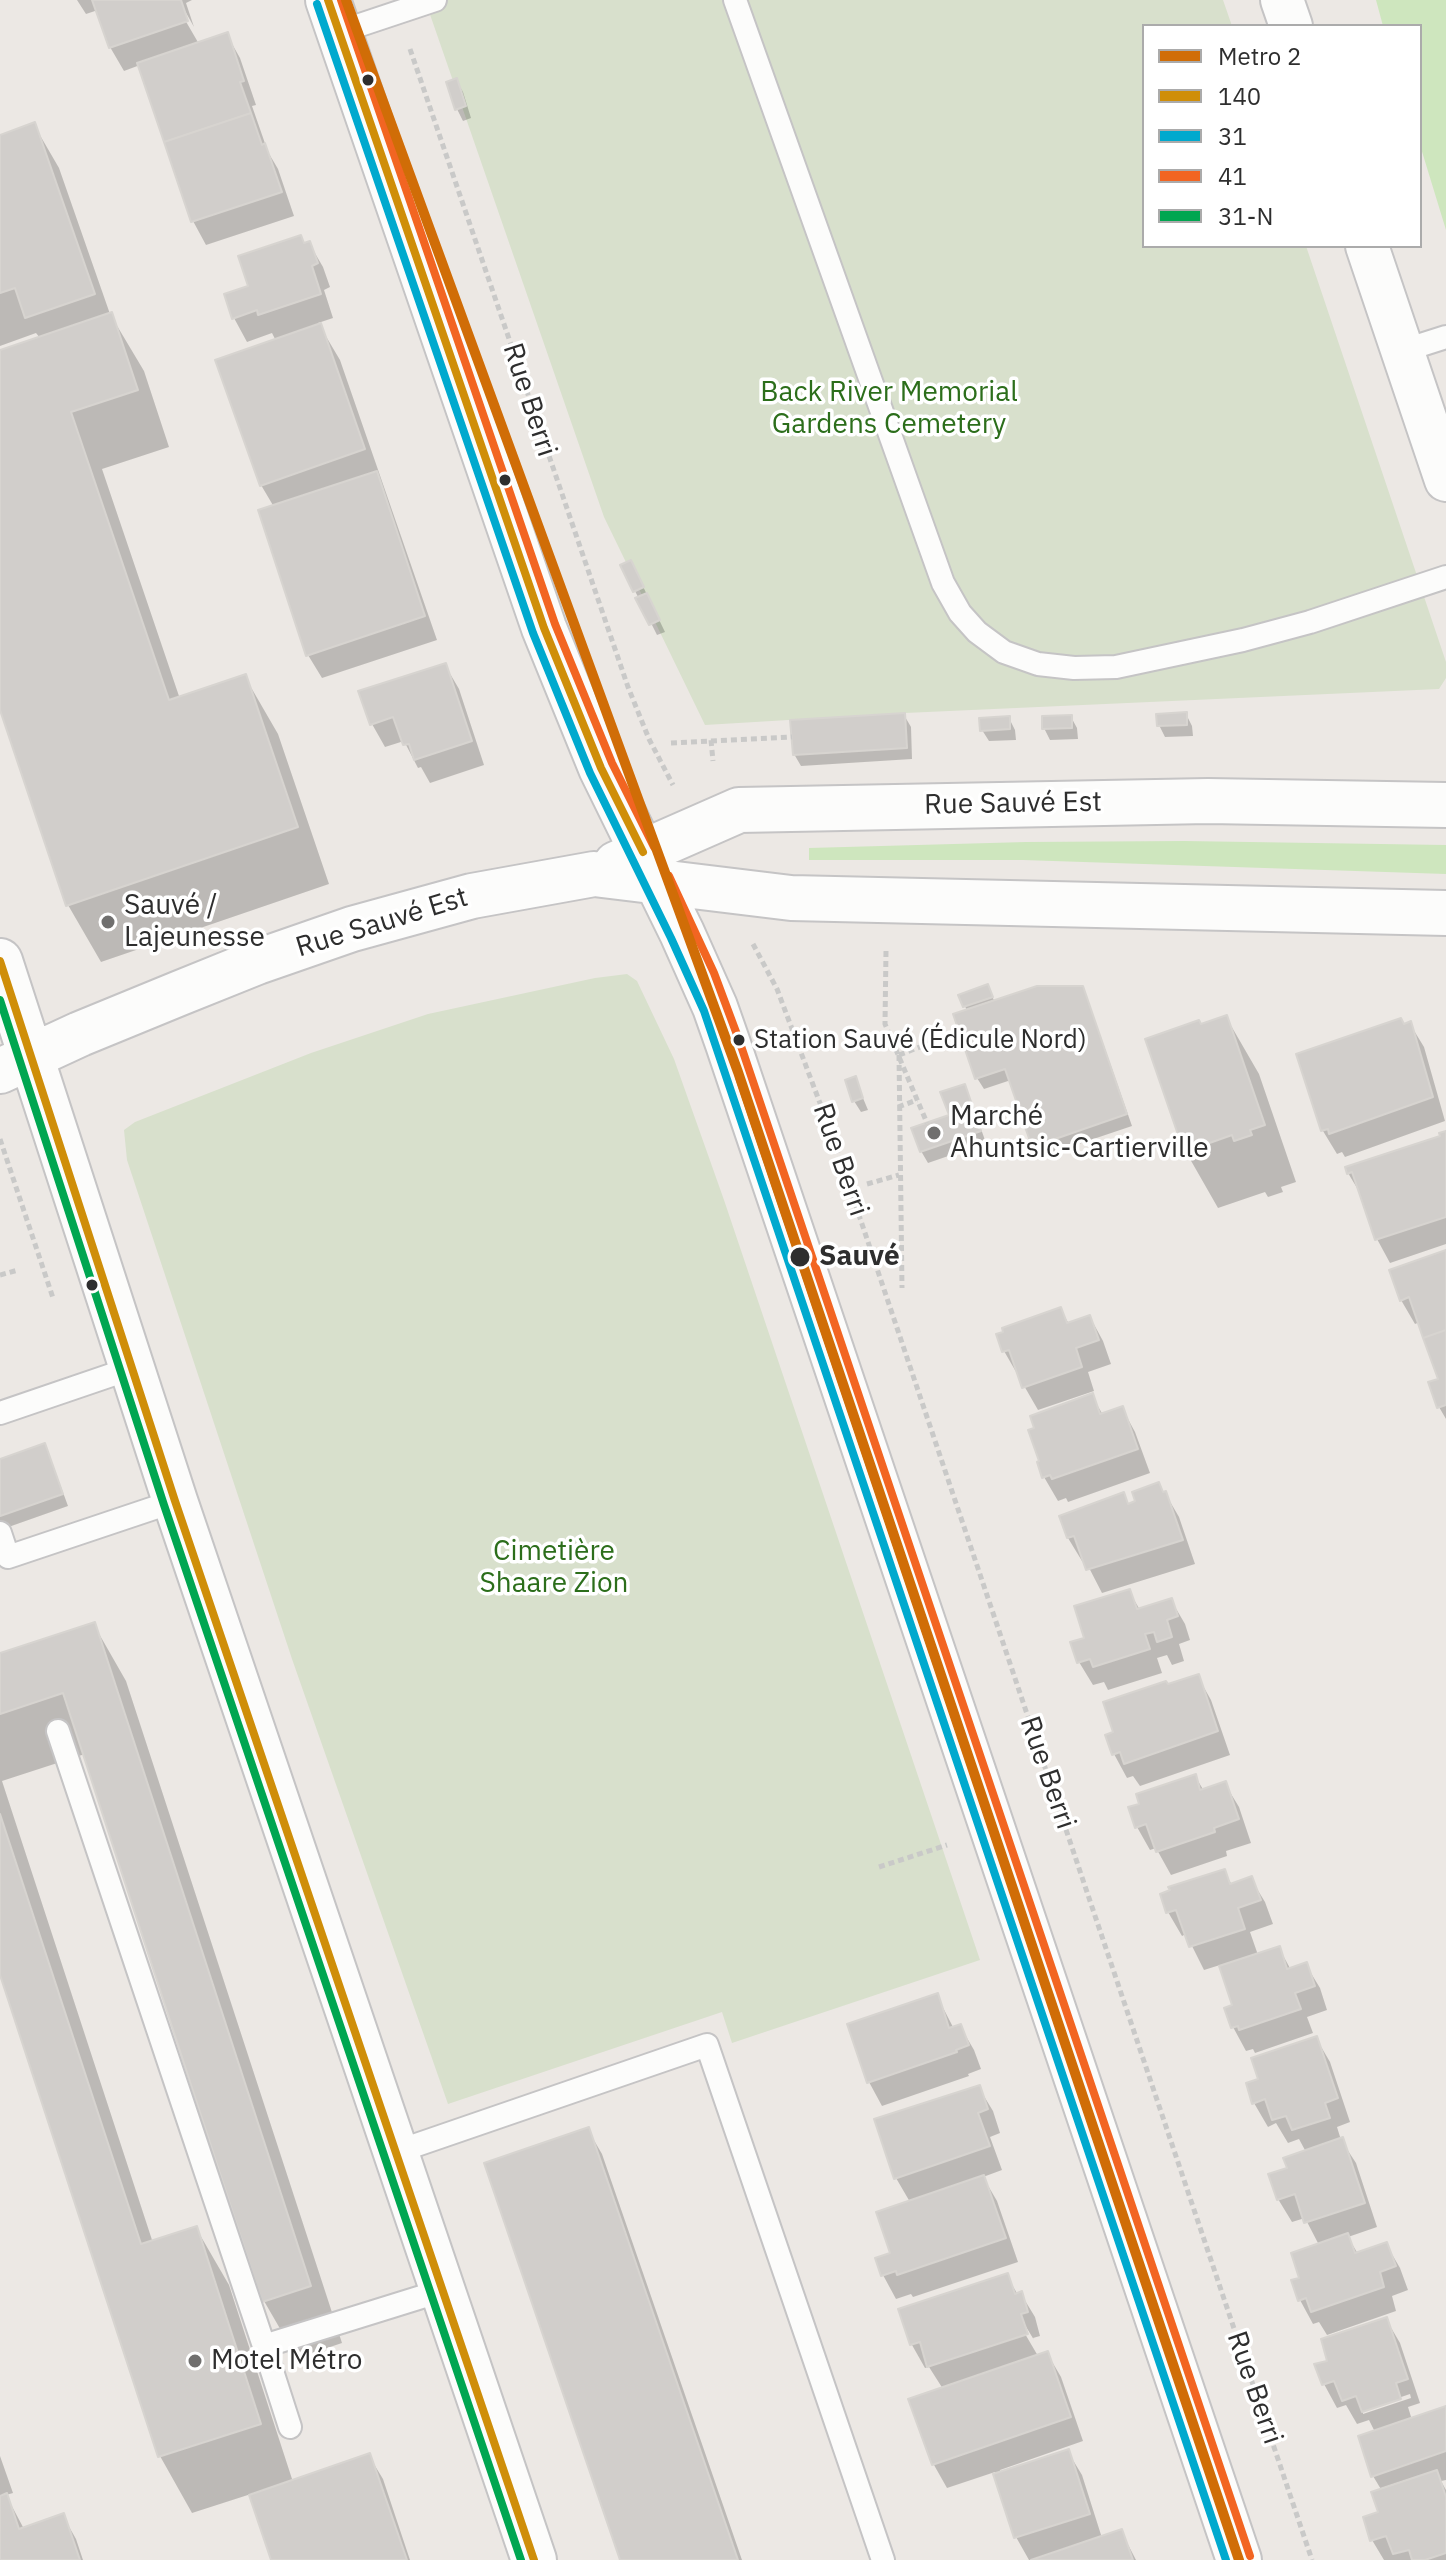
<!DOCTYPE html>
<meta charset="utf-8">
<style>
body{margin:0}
#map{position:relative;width:1446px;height:2560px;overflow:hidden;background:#ece8e4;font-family:"IBM Plex Sans",sans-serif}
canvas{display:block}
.legend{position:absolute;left:1142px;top:24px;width:280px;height:224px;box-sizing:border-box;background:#fff;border:2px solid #ababab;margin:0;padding:10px 14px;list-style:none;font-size:24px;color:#2e2e2e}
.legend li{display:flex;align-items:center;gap:16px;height:40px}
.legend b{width:40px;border:2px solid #ababab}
</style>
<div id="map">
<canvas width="1446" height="2560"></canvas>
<ul class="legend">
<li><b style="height:10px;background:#d06d07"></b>Metro 2</li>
<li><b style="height:10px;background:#cf8e09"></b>140</li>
<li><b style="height:10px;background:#00a9ce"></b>31</li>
<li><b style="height:10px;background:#f26522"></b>41</li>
<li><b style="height:10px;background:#00a651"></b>31-N</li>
</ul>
</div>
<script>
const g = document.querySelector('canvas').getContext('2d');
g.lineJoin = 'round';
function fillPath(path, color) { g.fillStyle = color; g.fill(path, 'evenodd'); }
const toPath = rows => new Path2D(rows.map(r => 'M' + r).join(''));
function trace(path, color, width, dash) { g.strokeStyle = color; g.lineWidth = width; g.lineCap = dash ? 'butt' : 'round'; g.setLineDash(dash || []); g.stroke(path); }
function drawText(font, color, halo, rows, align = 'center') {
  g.font = font + ' "IBM Plex Sans",sans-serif'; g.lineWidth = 7; g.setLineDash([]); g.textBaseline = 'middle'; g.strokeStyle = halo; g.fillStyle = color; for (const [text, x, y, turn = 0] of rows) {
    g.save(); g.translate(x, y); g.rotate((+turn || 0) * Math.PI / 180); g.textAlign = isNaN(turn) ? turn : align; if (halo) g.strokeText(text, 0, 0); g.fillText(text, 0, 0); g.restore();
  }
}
const green = toPath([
 [1376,0,1446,0,1446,230,1420,145,1420,26,1383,26],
 [1184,841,1446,845,1446,874,1023,860,809,860,809,848,1026,842]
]);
const cemetery = toPath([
 [425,0,1223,0,1232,26,1144,26,1144,246,1306,246,1446,662,1446,678,1439,689,905,713,705,725,604,517],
 [627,974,637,981,674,1059,724,1200,980,1960,732,2043,722,2012,448,2104,292,1659,127,1160,124,1130,135,1122,311,1053,428,1014,595,978]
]);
const shadow = toPath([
 [77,0,192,0,186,3,194,27,185,11,181,13,199,44,227,35,240,58,256,105,252,106,268,152,278,169,294,216,206,245,193,221,140,65,124,71,110,47,98,10,86,14],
 [456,80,463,92,471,118,463,121,457,109],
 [34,125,59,168,110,314,144,371,169,447,102,469,180,699,245,677,278,734,329,884,101,962,68,905,0,703,0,352,40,338,36,333,0,346,0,137],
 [309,243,323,267,330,287,324,290,333,318,318,323,340,360,437,640,322,678,308,655,274,507,261,485,276,341,272,333,247,342,234,318,251,287],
 [637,574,665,632,657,635,635,591],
 [445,665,459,689,484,765,430,783,421,767,418,768,404,741,385,747,372,724],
 [1186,714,1192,726,1193,736,1165,737,1159,725],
 [904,715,911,727,912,759,801,766,794,754],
 [1071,717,1077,728,1078,739,1050,740,1044,728],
 [1009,718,1015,730,1016,740,989,741,982,730],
 [987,987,995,1002,1082,988,1088,1000,1132,1126,1040,1157,1034,1146,1011,1080,984,1089,977,1078,967,1011,961,996],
 [1226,1017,1259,1074,1296,1182,1281,1187,1283,1192,1268,1197,1265,1192,1218,1208,1186,1152,1147,1040],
 [1410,1024,1424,1047,1445,1121,1345,1157,1342,1152,1337,1154,1323,1131,1299,1055],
 [855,1079,868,1110,861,1112,854,1101],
 [964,1086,970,1098,986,1143,928,1163,921,1151,951,1117],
 [1446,1133,1446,1244,1390,1263,1377,1239,1363,1198,1348,1173,1443,1137],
 [1446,1252,1446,1419,1439,1407,1440,1380,1420,1322,1415,1324,1401,1300],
 [1061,1310,1069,1324,1090,1317,1103,1341,1111,1364,1088,1372,1094,1391,1038,1410,1004,1351],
 [1092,1396,1103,1415,1122,1408,1135,1432,1150,1473,1068,1502,1066,1498,1058,1501,1044,1477],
 [44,1446,50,1457,68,1506,0,1530,0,1461],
 [1165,1493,1179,1517,1195,1564,1102,1593,1085,1560,1082,1561,1068,1538,1123,1495,1129,1506],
 [1129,1591,1140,1610,1171,1600,1185,1624,1190,1640,1179,1644,1184,1661,1172,1665,1167,1655,1157,1658,1162,1673,1108,1690,1104,1682,1093,1685,1079,1662,1086,1639],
 [94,1625,126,1681,342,2343,297,2358,264,2301,85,1754,2,1781,153,2243,196,2228,229,2285,293,2482,369,2456,383,2479,410,2560,273,2560,251,2494,192,2513,160,2456,0,1969,0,1655],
 [1198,1677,1211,1700,1230,1755,1140,1786,1133,1776,1127,1778,1114,1754,1107,1736,1116,1733,1167,1687],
 [1195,1776,1204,1791,1225,1784,1239,1807,1251,1843,1226,1851,1227,1856,1171,1875,1156,1848,1150,1850,1137,1827],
 [1224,1871,1232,1885,1251,1879,1265,1902,1273,1924,1250,1932,1258,1955,1279,1948,1291,1970,1306,1965,1320,1988,1327,2010,1307,2017,1313,2033,1255,2053,1253,2049,1246,2051,1233,2027,1234,2006,1220,1965,1204,1970,1186,1934,1182,1936,1168,1912,1162,1895],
 [937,1996,954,2029,960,2026,974,2050,981,2069,968,2074,969,2076,882,2106,869,2082],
 [1316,2038,1330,2062,1350,2122,1337,2127,1341,2140,1356,2163,1377,2227,1348,2237,1358,2254,1386,2244,1400,2268,1408,2290,1392,2296,1396,2311,1327,2335,1319,2322,1313,2324,1300,2300,1301,2279,1319,2245,1305,2218,1292,2222,1278,2199,1289,2169,1306,2152,1299,2139,1288,2143,1276,2123,1268,2127,1254,2103,1261,2080],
 [979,2088,993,2111,1000,2133,990,2137,1002,2170,983,2177,997,2201,1018,2262,913,2297,911,2294,896,2299,883,2275,910,2202,896,2178,877,2121],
 [588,2130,602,2154,742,2560,623,2560],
 [1007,2276,1018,2295,1021,2294,1035,2317,1040,2336,1033,2338,1034,2340,1025,2325,1021,2327,1038,2356,1047,2353,1061,2377,1083,2441,1000,2470,1001,2474,1068,2452,1082,2475,1102,2538,1121,2531,1136,2560,1029,2560,1016,2537,995,2472,947,2488,934,2465,911,2401,943,2389,929,2367,925,2368,912,2345,900,2310],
 [1386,2319,1400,2343,1420,2403,1408,2407,1412,2420,1446,2409,1446,2480,1441,2481,1446,2490,1446,2560,1384,2560,1372,2540,1381,2513,1382,2491,1373,2476,1360,2437,1375,2432,1369,2420,1357,2424,1346,2405,1337,2408,1324,2384,1330,2362],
 [1410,2394,1411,2398,1363,2414,1363,2410],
 [0,2456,13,2493,6,2495,24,2529,63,2516,76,2539,83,2560,0,2560]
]);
const building = toPath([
 [92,0,181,0,188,21,109,48,92,0],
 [228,32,244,81,240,82,251,113,164,142,137,63,228,32],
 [457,78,466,106,455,110,446,82,457,78],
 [251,113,262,145,265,143,282,192,191,222,164,142,251,113],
 [35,122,95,294,25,318,15,288,0,293,0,135,35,122],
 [301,235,304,243,310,241,318,263,312,266,321,294,258,315,257,310,232,319,224,294,248,286,238,256,301,235],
 [112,312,138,390,71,412,169,700,246,674,298,827,66,906,0,710,0,350,112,312],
 [321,323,365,449,260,486,215,360,321,323],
 [377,471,425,616,306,656,258,510,377,471],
 [631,560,644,587,633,592,620,565,631,560],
 [647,593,660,620,649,625,635,598,647,593],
 [446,663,472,741,414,760,409,744,403,745,393,717,370,725,358,691,446,663],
 [1187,712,1187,725,1157,726,1156,714,1187,712],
 [905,713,907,748,793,755,790,720,905,713],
 [1072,715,1072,728,1042,729,1042,716,1072,715],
 [1010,716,1010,729,980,731,979,718,1010,716],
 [988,984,993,997,963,1007,958,995,988,984],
 [1037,986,1083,986,1127,1114,1032,1147,1005,1069,975,1079,953,1014,1037,986],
 [1227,1015,1265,1125,1250,1130,1252,1135,1234,1141,1232,1135,1184,1152,1145,1039,1199,1020,1201,1024,1227,1015],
 [1401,1018,1404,1024,1411,1021,1433,1097,1329,1134,1328,1129,1321,1131,1296,1054,1401,1018],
 [856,1076,863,1098,852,1102,845,1080,856,1076],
 [965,1084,981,1131,920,1152,911,1128,949,1115,940,1092,965,1084],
 [1446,1131,1446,1217,1375,1240,1352,1172,1347,1174,1345,1167,1440,1136,1439,1133,1446,1131],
 [1446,1250,1446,1330,1423,1338,1409,1297,1400,1301,1389,1270,1446,1250],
 [1061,1307,1067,1323,1090,1315,1099,1340,1076,1348,1082,1367,1022,1388,1009,1350,1002,1352,996,1334,1003,1332,1002,1328,1061,1307],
 [1446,1330,1446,1405,1437,1408,1428,1382,1438,1379,1423,1338,1446,1330],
 [1093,1393,1100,1414,1123,1406,1138,1449,1052,1479,1050,1475,1042,1478,1037,1462,1039,1461,1028,1430,1034,1428,1030,1416,1093,1393],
 [45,1443,63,1494,0,1516,0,1459,45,1443],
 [1159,1482,1163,1492,1166,1491,1183,1540,1086,1570,1074,1536,1067,1538,1059,1516,1124,1492,1128,1504,1135,1501,1132,1492,1159,1482],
 [1130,1589,1137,1609,1172,1598,1178,1616,1167,1620,1172,1637,1157,1642,1154,1632,1145,1634,1150,1649,1093,1667,1090,1659,1077,1663,1070,1642,1084,1638,1074,1606,1130,1589],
 [95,1622,311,2286,262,2302,63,1693,0,1714,0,1653,95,1622],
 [1199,1674,1218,1731,1124,1764,1120,1752,1112,1755,1105,1735,1113,1732,1103,1702,1166,1681,1168,1684,1199,1674],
 [1196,1774,1200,1790,1226,1781,1239,1819,1214,1828,1215,1832,1156,1852,1146,1824,1135,1828,1128,1807,1139,1804,1136,1794,1196,1774],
 [0,1814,141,2244,197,2226,261,2424,158,2457,0,1975,0,1814],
 [1225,1869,1230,1884,1252,1876,1261,1900,1238,1908,1245,1929,1189,1947,1176,1910,1166,1913,1160,1894,1170,1890,1168,1887,1225,1869],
 [1280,1946,1287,1969,1307,1962,1315,1986,1295,1993,1301,2009,1239,2030,1238,2026,1231,2028,1224,2008,1232,2005,1219,1966,1280,1946],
 [938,1993,949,2028,961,2024,969,2045,956,2050,957,2052,867,2083,847,2024,938,1993],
 [1317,2036,1338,2098,1325,2103,1330,2118,1292,2130,1286,2116,1272,2120,1265,2099,1252,2104,1246,2083,1258,2079,1251,2058,1317,2036],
 [980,2085,988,2109,978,2113,990,2146,894,2179,874,2119,980,2085],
 [589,2127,738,2560,620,2560,484,2163,589,2127],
 [1343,2137,1365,2203,1304,2223,1295,2194,1277,2200,1268,2174,1287,2168,1283,2158,1343,2137],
 [984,2175,1006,2238,897,2275,896,2271,881,2276,875,2258,890,2253,876,2212,984,2175],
 [1348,2233,1355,2253,1387,2242,1396,2266,1380,2272,1384,2287,1311,2312,1306,2298,1298,2301,1291,2280,1299,2278,1291,2253,1348,2233],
 [1008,2273,1015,2294,1022,2291,1028,2312,1021,2314,1028,2334,927,2367,920,2342,910,2345,898,2309,1008,2273],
 [1387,2317,1408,2379,1396,2383,1401,2399,1362,2412,1356,2396,1342,2401,1334,2381,1322,2385,1314,2364,1327,2361,1321,2339,1387,2317],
 [1048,2351,1071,2417,932,2465,908,2399,1048,2351],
 [1446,2406,1446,2451,1371,2477,1358,2436,1446,2406],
 [1069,2449,1090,2514,1014,2538,993,2474,1069,2449],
 [370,2453,407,2560,271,2560,249,2495,370,2453],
 [1437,2470,1446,2497,1446,2553,1425,2560,1412,2560,1409,2550,1393,2554,1386,2536,1370,2541,1363,2517,1378,2512,1371,2492,1437,2470],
 [7,2493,19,2529,64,2513,80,2560,0,2560,0,2496,7,2493],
 [1122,2529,1133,2560,1031,2560,1122,2529]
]);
const path = toPath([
 [410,49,628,687,649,739,673,785],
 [711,740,713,761],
 [671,743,792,737],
 [753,944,777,989,832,1135,1312,2560],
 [886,951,885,1024,927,1123],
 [899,1055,902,1288],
 [899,1055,959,1032],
 [898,1107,917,1100],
 [0,1139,53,1298],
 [867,1184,899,1175],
 [0,1275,18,1270],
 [879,1867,947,1845]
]);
const lane = toPath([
 [735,0,943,583,960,613,977,632,1004,652,1038,664,1074,668,1116,667,1243,640,1310,622,1446,577],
 [339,32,435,0],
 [1402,351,1446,337],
 [0,1413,132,1368],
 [0,1533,8,1557,175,1501],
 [58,1731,264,2346,444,2290],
 [396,2152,707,2045,883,2560],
 [264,2346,290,2427]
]);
const street = toPath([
 [1282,0,1291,26],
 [1367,246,1446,480]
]);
const secondary = toPath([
 [328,0,544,628,601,768,682,933,715,1007,728,1044,1239,2560],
 [616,864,739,810,1208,801,1446,805],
 [0,961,175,1501,534,2560],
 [0,1071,80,1034,180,993,257,962,352,929,472,896,594,874,791,898,1446,913]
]);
const bus1 = toPath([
 [328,0,544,628,601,768,643,852],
 [0,961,175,1501,534,2560],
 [739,1077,1239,2560]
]);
const bus2 = toPath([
 [317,4,533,633,590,773,671,938,704,1011,1226,2560]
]);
const bus3 = toPath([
 [341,0,555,624,612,763,654,847],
 [669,876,714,973,739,1040,1250,2556]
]);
const bus4 = toPath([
 [0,1000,164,1505,521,2560]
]);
const metro1 = toPath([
 [346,0,738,1072,1239,2560]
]);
const markers = [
 [368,80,7,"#2e2e2e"],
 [505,480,7,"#2e2e2e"],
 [108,922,8,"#706f6e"],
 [739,1040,7,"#2e2e2e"],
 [934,1133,8,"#706f6e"],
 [800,1257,11,"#2e2e2e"],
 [92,1285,7,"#2e2e2e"],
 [195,2361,8,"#706f6e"]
];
const busNames = [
 ["Station Sauvé (Édicule Nord)",754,1040]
];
const parkNames = [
 ["Back River Memorial",889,393],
 ["Gardens Cemetery",889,425],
 ["Cimetière",554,1552],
 ["Shaare Zion",554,1584]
];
const streetNames = [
 ["Rue Berri",529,400,72],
 ["Rue Sauvé Est",1013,804,-1],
 ["Rue Sauvé Est",382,923,-17],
 ["Rue Berri",840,1160,71],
 ["Rue Berri",1047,1773,71],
 ["Rue Berri",1254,2388,71]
];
const poiNames = [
 ["Sauvé /",124,906],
 ["Lajeunesse",124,938],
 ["Marché",950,1117],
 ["Ahuntsic-Cartierville",950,1149],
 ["Motel Métro",211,2361]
];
const stopNames = [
 ["Sauvé",819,1257]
];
fillPath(green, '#cee6be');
fillPath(cemetery, '#d8e0cc');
fillPath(shadow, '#0003');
fillPath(building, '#d1cecb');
trace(building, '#d7d4d0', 2);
trace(lane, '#c5c4c5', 26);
trace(street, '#c5c4c5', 46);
trace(secondary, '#c5c4c5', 48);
trace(path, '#c9c9c8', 5, [6, 4]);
trace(lane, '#fcfcfb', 22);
trace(street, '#fcfcfb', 42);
trace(secondary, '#fcfcfb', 44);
trace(bus1, '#cf8e09', 8);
trace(bus2, '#00a9ce', 8);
trace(bus3, '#f26522', 8);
trace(bus4, '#00a651', 8);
trace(metro1, '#d06d07', 10);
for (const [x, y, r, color] of markers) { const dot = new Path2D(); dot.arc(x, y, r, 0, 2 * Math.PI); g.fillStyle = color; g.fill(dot); trace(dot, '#fff', 3); }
drawText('26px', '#2e2e2e', '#fff', busNames, 'left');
drawText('28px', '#2c6e1b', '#fff', parkNames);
drawText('28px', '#2e2e2e', '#fff', streetNames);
drawText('28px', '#2e2e2e', '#fff', poiNames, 'left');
drawText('bold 28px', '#2e2e2e', '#fff', stopNames, 'left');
</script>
